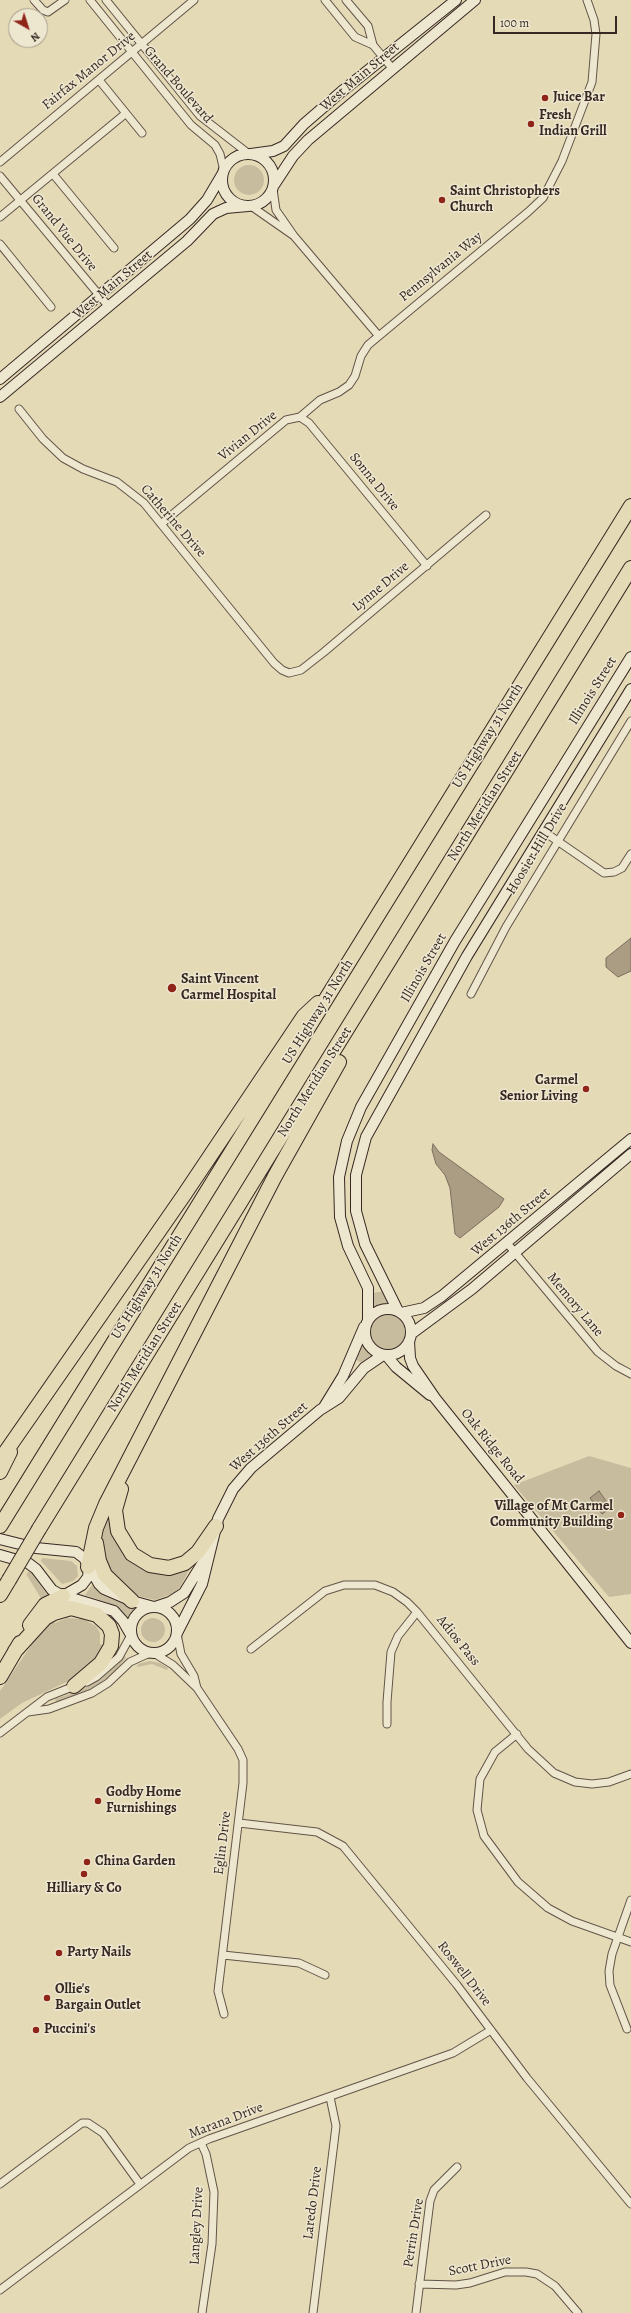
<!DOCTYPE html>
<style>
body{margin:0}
#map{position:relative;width:631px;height:2313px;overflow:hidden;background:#e5dab6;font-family:Alegreya,serif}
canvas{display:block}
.north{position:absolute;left:8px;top:8px;width:40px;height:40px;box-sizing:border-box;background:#eee7d0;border:1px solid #a59b8b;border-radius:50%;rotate:141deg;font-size:11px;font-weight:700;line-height:16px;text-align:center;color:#372823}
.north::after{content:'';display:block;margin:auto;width:14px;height:18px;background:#8f2418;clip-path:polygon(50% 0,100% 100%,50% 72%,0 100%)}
.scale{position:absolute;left:493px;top:16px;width:124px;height:18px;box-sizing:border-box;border:2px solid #372823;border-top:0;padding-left:5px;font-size:12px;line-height:14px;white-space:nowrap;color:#372823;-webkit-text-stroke:3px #eee7d0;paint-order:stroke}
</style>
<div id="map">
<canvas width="631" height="2313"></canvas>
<div class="north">N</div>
<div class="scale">100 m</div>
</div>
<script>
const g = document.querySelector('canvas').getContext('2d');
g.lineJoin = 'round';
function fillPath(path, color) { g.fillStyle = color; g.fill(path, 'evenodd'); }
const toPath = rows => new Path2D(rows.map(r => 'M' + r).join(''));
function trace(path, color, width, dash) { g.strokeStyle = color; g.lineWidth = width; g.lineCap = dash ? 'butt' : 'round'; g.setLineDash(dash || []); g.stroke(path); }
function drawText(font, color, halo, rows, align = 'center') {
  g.font = font + ' Alegreya,serif'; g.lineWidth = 3; g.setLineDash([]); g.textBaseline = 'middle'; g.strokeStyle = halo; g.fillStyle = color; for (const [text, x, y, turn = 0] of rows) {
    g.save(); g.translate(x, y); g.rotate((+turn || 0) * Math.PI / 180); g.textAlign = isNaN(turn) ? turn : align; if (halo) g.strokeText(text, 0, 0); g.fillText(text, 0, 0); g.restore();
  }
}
const green = toPath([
 '234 180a15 15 0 1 1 30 0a15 15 0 1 1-30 0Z',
 [384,1291,390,1305,373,1309,373,1293],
 '371 1332a17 17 0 1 1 34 0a17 17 0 1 1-34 0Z',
 [362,1342,375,1356,363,1364,355,1359],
 [589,1456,631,1468,631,1594,609,1597,514,1485],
 [110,1512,130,1559,191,1566,181,1586,175,1593,155,1600,130,1594,104,1563,100,1532],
 [42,1558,71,1561,77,1566,78,1576,73,1581,62,1584,41,1561],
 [30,1571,48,1596,42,1600,26,1574],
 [92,1585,102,1595,137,1609,128,1618,117,1606,85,1595],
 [67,1618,83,1619,96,1626,100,1633,100,1644,105,1646,101,1654,75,1678,22,1703,0,1719,0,1691,41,1631,52,1619,55,1623],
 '141 1630a12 12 0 1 1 24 0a12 12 0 1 1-24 0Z',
 [125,1656,126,1658,115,1671,97,1686,56,1702,55,1699,81,1690,100,1679],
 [150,1661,160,1663,168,1668,167,1670,152,1664,137,1667,138,1664]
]);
const water = toPath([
 [631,938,631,971,618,977,606,967,606,958,631,938],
 [433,1144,439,1152,504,1199,499,1207,460,1238,455,1234,450,1188,445,1175,436,1164,432,1150,433,1144],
 [599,1491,611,1508,602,1514,590,1498,599,1491]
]);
const street = toPath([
 [34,0,43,10,48,12,65,0],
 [90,0,191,125,215,145,220,154,224,171],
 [106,0,200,116,249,154],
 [325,0,355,37,373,45],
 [346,0,368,26,373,45,392,68],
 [99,80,142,133],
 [0,162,194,0],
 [53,174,114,248],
 [0,176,109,307],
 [273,189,276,210,294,236,378,335],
 [251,206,294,236],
 [0,217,125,114],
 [0,244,51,307],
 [19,409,43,439,63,458,83,469,117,482,144,503,274,663,282,670,289,673,301,670,324,652,486,515],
 [300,417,309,423,427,566],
 [161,524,286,420,300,417,320,400,339,392,349,385,355,376,361,356,368,345,528,212,543,198,562,161,592,82,596,34,594,20,587,0],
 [543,831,604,873,614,872,622,868,631,854],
 [471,994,506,927,631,721],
 [507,1243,598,1352,616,1366,631,1374],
 [177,1634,181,1654,194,1676,197,1688],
 [251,1649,325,1591,344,1585,375,1585,393,1592,407,1602,417,1612,528,1749,554,1773,575,1782,592,1784,609,1782,631,1774],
 [152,1652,173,1665,197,1688,238,1749,243,1760,243,1783,218,1991,224,2014],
 [87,1682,96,1677,119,1657,131,1635],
 [28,1712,49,1709,92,1693,108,1683,130,1662,152,1652],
 [387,1724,387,1702,391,1652,398,1636,417,1612],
 [0,1733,47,1697,77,1685],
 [517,1734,495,1752,480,1779,477,1810,484,1836,518,1882,548,1908,572,1921,631,1942],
 [239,1823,317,1832,343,1846,457,1985,527,2078,631,2204],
 [223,1955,299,1963,325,1975],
 [627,2029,610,1985,609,1971,612,1954,631,1900],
 [201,2143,206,2154,214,2192,212,2244,202,2313],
 [0,2184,82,2123,88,2123,103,2133,140,2184],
 [419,2284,456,2285,470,2283,505,2272,526,2272,537,2274,555,2286,578,2313],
 [0,2290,189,2148,209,2139,453,2053,491,2030],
 [313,2313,336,2126,330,2097],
 [416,2313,430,2201,434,2190,457,2167]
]);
const secondary = toPath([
 [251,154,273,151,284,146,304,124,341,92,456,0],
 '222 180a26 26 0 1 1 52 0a26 26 0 1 1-52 0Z',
 [274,185,293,156,308,140,475,0],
 [0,379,190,219,207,200,223,173],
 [0,397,187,241,213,214,226,208,248,206],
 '365 1332a23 23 0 1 1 46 0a23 23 0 1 1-46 0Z',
 [398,1311,365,1244,356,1211,356,1175,366,1137,467,956,631,689],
 [401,1313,424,1308,442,1296,631,1139],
 [368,1319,368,1288,348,1246,340,1217,339,1177,347,1141,361,1107,455,941,631,657],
 [411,1334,472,1289,631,1154],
 [409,1341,410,1358,413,1366,435,1398,631,1643],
 [386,1355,396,1367,430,1395],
 [324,1407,343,1376,364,1327],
 [0,1539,36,1548,76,1552,84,1558,99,1584,104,1589,132,1601,154,1607],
 [0,1555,28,1563,36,1569,52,1590,63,1596,82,1585,88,1577,89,1568],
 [65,1596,114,1611,123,1621,131,1635],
 [155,1607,170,1602,184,1593,207,1556],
 '131 1630a23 23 0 1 1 46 0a23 23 0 1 1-46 0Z',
 [177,1633,202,1584,218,1519,233,1489,251,1468,320,1410,339,1398,364,1368,383,1355]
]);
const highway = toPath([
 [0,1460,184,1195,304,1016,318,1003],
 [0,1472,10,1452],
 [121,1489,115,1510,118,1531,132,1554,150,1565,169,1568,185,1563,198,1552,216,1526],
 [0,1526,631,506],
 [39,1529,631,568],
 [96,1543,99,1561,105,1575,132,1601],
 [88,1567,96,1528,106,1504,275,1176,339,1062],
 [0,1595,9,1580],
 [30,1625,45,1605,63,1596],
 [15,1651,45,1618,54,1613,71,1608,97,1615,109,1626,112,1634,111,1646,101,1663,74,1686],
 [0,1677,20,1643]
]);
const highwayBridge = toPath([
 [9,1580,39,1529]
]);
const markers = [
 [545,98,4,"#8f2418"],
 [531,124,4,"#8f2418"],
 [442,200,4,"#8f2418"],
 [172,988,5,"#8f2418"],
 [586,1089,4,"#8f2418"],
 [621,1515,4,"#8f2418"],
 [98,1801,4,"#8f2418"],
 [87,1862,4,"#8f2418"],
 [84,1874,4,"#8f2418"],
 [59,1953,4,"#8f2418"],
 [47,1998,4,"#8f2418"],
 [36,2030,4,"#8f2418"]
];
const streetNames = [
 ["Fairfax Manor Drive",89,71,-39],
 ["West Main Street",360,77,-40],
 ["Grand Boulevard",178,85,49],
 ["Grand Vue Drive",64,233,51],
 ["Pennsylvania Way",441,267,-39],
 ["West Main Street",113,285,-40],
 ["Vivian Drive",248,436,-39],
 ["Sonna Drive",374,482,51],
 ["Catherine Drive",173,521,49],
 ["Lynne Drive",381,587,-40],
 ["Illinois Street",593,691,-58],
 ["US Highway 31 North",488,736,-58],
 ["North Meridian Street",485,806,-58],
 ["Hoosier Hill Drive",537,849,-59],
 ["Illinois Street",424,968,-60],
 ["US Highway 31 North",318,1012,-58],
 ["North Meridian Street",315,1082,-58],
 ["West 136th Street",511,1222,-40],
 ["US Highway 31 North",147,1287,-58],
 ["Memory Lane",575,1305,50],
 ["North Meridian Street",145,1357,-58],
 ["West 136th Street",269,1437,-41],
 ["Oak Ridge Road",492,1446,51],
 ["Adios Pass",458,1641,51],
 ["Eglin Drive",223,1843,-83],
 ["Roswell Drive",464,1974,52],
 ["Marana Drive",226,2121,-21],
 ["Laredo Drive",313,2203,-83],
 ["Langley Drive",197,2226,-87],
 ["Perrin Drive",414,2233,-81],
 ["Scott Drive",480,2266,-11]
];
const poiNames = [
 ["Juice Bar",553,98],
 ["Fresh",539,116],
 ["Indian Grill",539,132],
 ["Saint Christophers",450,192],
 ["Church",450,208],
 ["Saint Vincent",181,980],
 ["Carmel Hospital",181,996],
 ["Carmel",578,1081,"right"],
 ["Senior Living",578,1097,"right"],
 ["Village of Mt Carmel",613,1507,"right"],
 ["Community Building",613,1523,"right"],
 ["Godby Home",106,1793],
 ["Furnishings",106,1809],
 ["China Garden",95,1862],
 ["Hilliary & Co",84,1889,"center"],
 ["Party Nails",67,1953],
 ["Ollie's",55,1990],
 ["Bargain Outlet",55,2006],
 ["Puccini's",44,2030]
];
fillPath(green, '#c7bc9d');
fillPath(water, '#aa9d84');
trace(water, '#7c6e5d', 1);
trace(street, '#625448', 9);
trace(secondary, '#372823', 12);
trace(highway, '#372823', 16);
trace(street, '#eee7d0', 7);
trace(secondary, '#eee7d0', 10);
trace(highway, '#e5dab6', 14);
trace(highwayBridge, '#372823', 16, []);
trace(highwayBridge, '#e5dab6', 14);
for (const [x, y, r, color] of markers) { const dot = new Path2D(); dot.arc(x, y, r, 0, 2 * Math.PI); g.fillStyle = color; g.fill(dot); trace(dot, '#eee7d0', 1.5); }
drawText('14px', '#372823', '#eee7d0', streetNames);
drawText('bold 14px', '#372823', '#eee7d0', poiNames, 'left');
</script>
